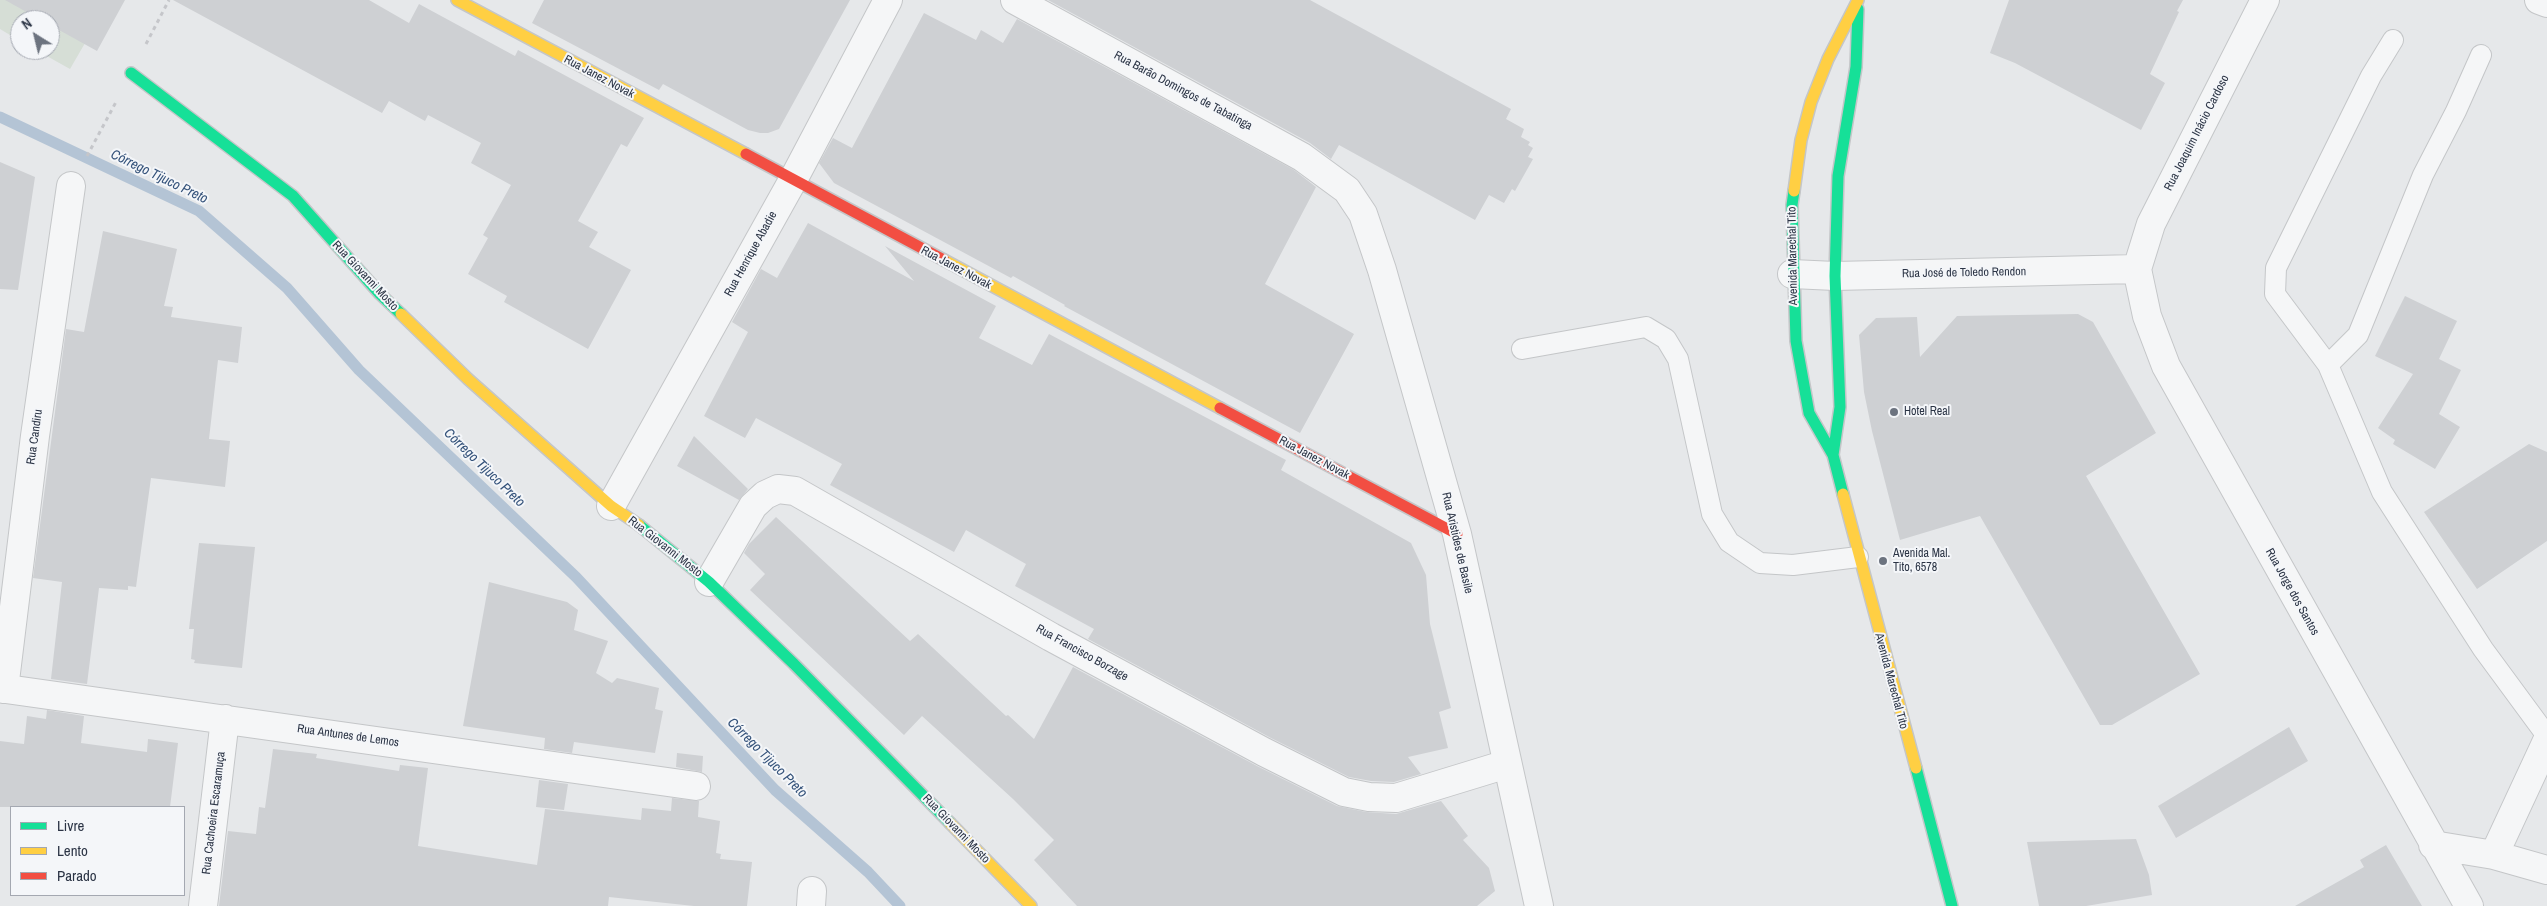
<!DOCTYPE html>
<meta charset="utf-8">
<style>
body{margin:0}
#map{position:relative;width:2547px;height:906px;overflow:hidden;background:#e6e8ea;font-family:"Archivo Narrow",sans-serif}
canvas{display:block}
.legend{position:absolute;left:10px;top:806px;width:175px;height:90px;box-sizing:border-box;background:#f4f6f9;border:1px solid #a4a8b1;margin:0;padding:6px 9px;list-style:none;font-size:15px;color:#2b3445}
.legend li{display:flex;align-items:center;gap:10px;height:25px}
.legend b{width:25px;border:1px solid #a4a8b1}
.north{position:absolute;left:10px;top:10px;width:50px;height:50px;box-sizing:border-box;background:#f4f6f9;border:1px solid #a4a8b1;border-radius:50%;rotate:324deg;font-size:14px;font-weight:700;line-height:20px;text-align:center;color:#2b3445}
.north::after{content:'';display:block;margin:auto;width:18px;height:22px;background:#6c737f;clip-path:polygon(50% 0,100% 100%,50% 72%,0 100%)}
</style>
<div id="map">
<canvas width="2547" height="906"></canvas>
<ul class="legend">
<li><b style="height:6px;background:#16e098"></b>Livre</li>
<li><b style="height:6px;background:#ffcf43"></b>Lento</li>
<li><b style="height:6px;background:#f24e42"></b>Parado</li>
</ul>
<div class="north">N</div>
</div>
<script>
const g = document.querySelector('canvas').getContext('2d');
g.lineJoin = 'round';
function fillPath(path, color) { g.fillStyle = color; g.fill(path, 'evenodd'); }
const toPath = rows => new Path2D(rows.map(r => 'M' + r).join(''));
function trace(path, color, width, dash) { g.strokeStyle = color; g.lineWidth = width; g.lineCap = dash ? 'butt' : 'round'; g.setLineDash(dash || []); g.stroke(path); }
function drawText(font, color, halo, rows, align = 'center') {
  g.font = font + ' "Archivo Narrow",sans-serif'; g.lineWidth = 4; g.setLineDash([]); g.textBaseline = 'middle'; g.strokeStyle = halo; g.fillStyle = color; for (const [text, x, y, turn = 0] of rows) {
    g.save(); g.translate(x, y); g.rotate((+turn || 0) * Math.PI / 180); g.textAlign = isNaN(turn) ? turn : align; if (halo) g.strokeText(text, 0, 0); g.fillText(text, 0, 0); g.restore();
  }
}
const green = toPath([
 [0,0,110,0,70,69,36,50,50,50,50,20,20,20,20,41,0,29]
]);
const stream = toPath([
 [0,117,199,211,287,288,359,370,576,577,775,790,868,872,900,906]
]);
const building = toPath([
 [5,0,125,0,97,51,50,25,50,20,41,20],
 [173,0,369,0,409,23,419,4,515,56,518,50,644,118,627,147,621,144,578,221,598,232,589,247,631,270,588,349,504,302,507,296,468,274,488,238,483,235,511,185,471,163,481,143,428,115,425,121,389,101,382,113],
 [544,0,850,0,779,129,768,133,760,133,748,130,663,84,659,90,532,23],
 [1048,0,1310,0,1511,109,1506,119,1524,129,1521,137,1530,142,1528,145,1533,148,1528,157,1533,159,1515,191,1512,189,1504,203,1489,195,1475,220,1339,145,1331,159,1310,143],
 [2009,0,2183,0,2177,11,2179,12,2150,74,2165,83,2141,130,2015,63,1990,53],
 [924,13,976,40,981,30,1003,43,1017,19,1294,170,1316,187,1265,284,1354,334,1300,433,1064,306,1065,305,1013,276,1011,278,834,183,819,163,833,138,852,148],
 [0,162,35,177,18,290,0,289],
 [808,223,914,281,885,246,996,306,979,338,1032,365,1049,334,1286,460,1281,470,1411,543,1426,575,1430,624,1451,708,1439,712,1448,748,1408,757,1421,774,1394,782,1371,781,1349,777,1271,738,1088,639,1094,629,1015,586,1026,564,966,530,954,552,830,485,842,464,805,444,756,418,745,438,704,416,748,332,732,322,761,269,777,278],
 [103,231,177,249,164,306,173,307,171,317,242,327,238,363,218,360,209,439,230,441,225,487,151,478,136,587,128,586,128,590,99,588,87,684,51,679,62,582,33,578,66,329,84,332],
 [2405,296,2457,321,2439,359,2461,370,2439,414,2460,427,2435,469,2393,444,2395,440,2378,428,2413,374,2375,356],
 [2078,314,2093,322,2156,433,2086,476,2200,674,2112,725,2100,725,1980,516,1900,540,1872,431,1864,392,1859,335,1876,318,1917,317,1920,357,1957,316],
 [694,436,748,489,739,500,677,466],
 [2529,444,2547,452,2547,541,2477,589,2424,512],
 [776,517,910,641,918,634,1006,716,1008,715,1034,739,1073,667,1257,766,1337,806,1366,812,1396,814,1441,801,1468,836,1463,840,1489,868,1495,891,1477,906,1077,906,1034,860,1054,840,1013,799,922,716,904,735,750,590,765,574,744,553,749,544],
 [199,543,255,547,242,668,194,663,195,660,191,659,194,629,189,629],
 [489,582,567,602,578,610,574,630,608,641,596,673,612,683,617,678,659,688,655,709,663,711,655,753,574,742,572,753,544,749,545,738,463,726],
 [47,710,84,716,81,743,147,752,148,739,178,743,170,807,0,807,0,741,24,744,27,716,46,719],
 [2289,727,2308,761,2176,838,2158,806],
 [273,749,317,754,316,758,399,771,400,765,428,768,418,846,537,865,545,809,641,820,642,808,671,811,672,798,699,801,698,817,720,821,716,853,721,854,720,859,752,862,747,906,694,906,609,897,608,906,219,906,228,831,256,834,259,807,265,808],
 [677,753,703,756,702,772,676,767],
 [539,780,568,784,564,810,536,807],
 [2136,839,2149,875,2152,895,2086,906,2039,906,2027,842],
 [2386,845,2422,906,2295,906,2364,867,2360,860]
]);
const path = toPath([
 [146,44,169,0],
 [87,156,116,102]
]);
const lane = toPath([
 [2393,40,2371,76,2276,268,2275,294,2328,365,2382,492,2483,649,2547,736],
 [1522,349,1646,327,1666,339,1678,359,1712,514,1729,542,1760,563,1793,565,1858,557],
 [2328,365,2358,335,2423,175,2456,111,2481,55]
]);
const street = toPath([
 [1015,0,1302,157,1347,190,1363,214,1382,270,1457,534,1539,906],
 [2265,0,2151,224,2137,269,2147,316,2166,366,2469,906],
 [2539,0,2547,3],
 [1792,274,1835,276,2137,269],
 [611,506,793,180,888,0],
 [709,582,753,506,765,495,778,489,795,491,1051,637,1264,752,1344,792,1369,797,1396,798,1507,764],
 [0,688,696,786],
 [4,689,35,436,71,186],
 [2433,845,2494,855,2547,741],
 [2494,855,2547,870],
 [203,906,225,719],
 [811,906,812,891]
]);
const fast = toPath([
 [131,73,293,196,380,294,401,314],
 [1794,191,1792,205,1796,341,1809,413,1833,455,1843,494],
 [1833,455,1840,407,1835,276,1838,176,1856,67,1858,9],
 [639,525,709,582,794,664,950,823],
 [1916,768,1952,906]
]);
const slow = toPath([
 [457,0,746,154],
 [1794,191,1801,140,1811,102,1828,59,1858,0],
 [944,260,1220,408],
 [401,314,468,379,611,506,639,525],
 [1843,494,1916,768],
 [950,823,1031,906]
]);
const jam = toPath([
 [746,154,944,260],
 [1220,408,1457,534]
]);
const markers = [
 [1894,412,5,"#6c737f"],
 [1883,561,5,"#6c737f"]
];
const streetNames = [
 ["Rua Janez Novak",599,77,28],
 ["Rua Barão Domingos de Tabatinga",1183,91,28],
 ["Rua Joaquim Inácio Cardoso",2197,133,-63],
 ["Rua Henrique Abadie",751,254,-61],
 ["Avenida Marechal Tito",1793,256,-91],
 ["Rua Janez Novak",956,268,28],
 ["Rua José de Toledo Rendon",1964,273,-1],
 ["Rua Giovanni Mosto",365,276,47],
 ["Rua Candiru",35,437,-82],
 ["Rua Janez Novak",1314,458,28],
 ["Rua Aristides de Basile",1457,543,77],
 ["Rua Giovanni Mosto",665,547,38],
 ["Rua Jorge dos Santos",2292,592,61],
 ["Rua Francisco Borzage",1082,653,29],
 ["Avenida Marechal Tito",1891,681,75],
 ["Rua Antunes de Lemos",348,736,8],
 ["Rua Cachoeira Escaramuça",214,813,-83],
 ["Rua Giovanni Mosto",956,829,46]
];
const poiNames = [
 ["Hotel Real",1904,412],
 ["Avenida Mal.",1893,554],
 ["Tito, 6578",1893,568]
];
const waterNames = [
 ["Córrego Tijuco Preto",159,177,26],
 ["Córrego Tijuco Preto",484,468,44],
 ["Córrego Tijuco Preto",767,758,45]
];
fillPath(green, '#d6ded6');
trace(stream, '#b4c4d5', 11);
fillPath(building, '#ced0d3');
trace(lane, '#c4c6c8', 22);
trace(street, '#c4c6c8', 30);
trace(fast, '#c4c6c8', 14);
trace(slow, '#c4c6c8', 14);
trace(jam, '#c4c6c8', 14);
trace(path, '#c5c6ca', 3, [4, 4]);
trace(lane, '#f5f6f7', 20);
trace(street, '#f5f6f7', 28);
trace(fast, '#16e098', 11);
trace(slow, '#ffcf43', 11);
trace(jam, '#f24e42', 11);
for (const [x, y, r, color] of markers) { const dot = new Path2D(); dot.arc(x, y, r, 0, 2 * Math.PI); g.fillStyle = color; g.fill(dot); trace(dot, '#f4f6f9', 2); }
drawText('12px', '#2b3445', '#f4f6f9', streetNames);
drawText('12px', '#2b3445', '#f4f6f9', poiNames, 'left');
drawText('italic 14px', '#34527a', '#f4f6f9', waterNames);
</script>
